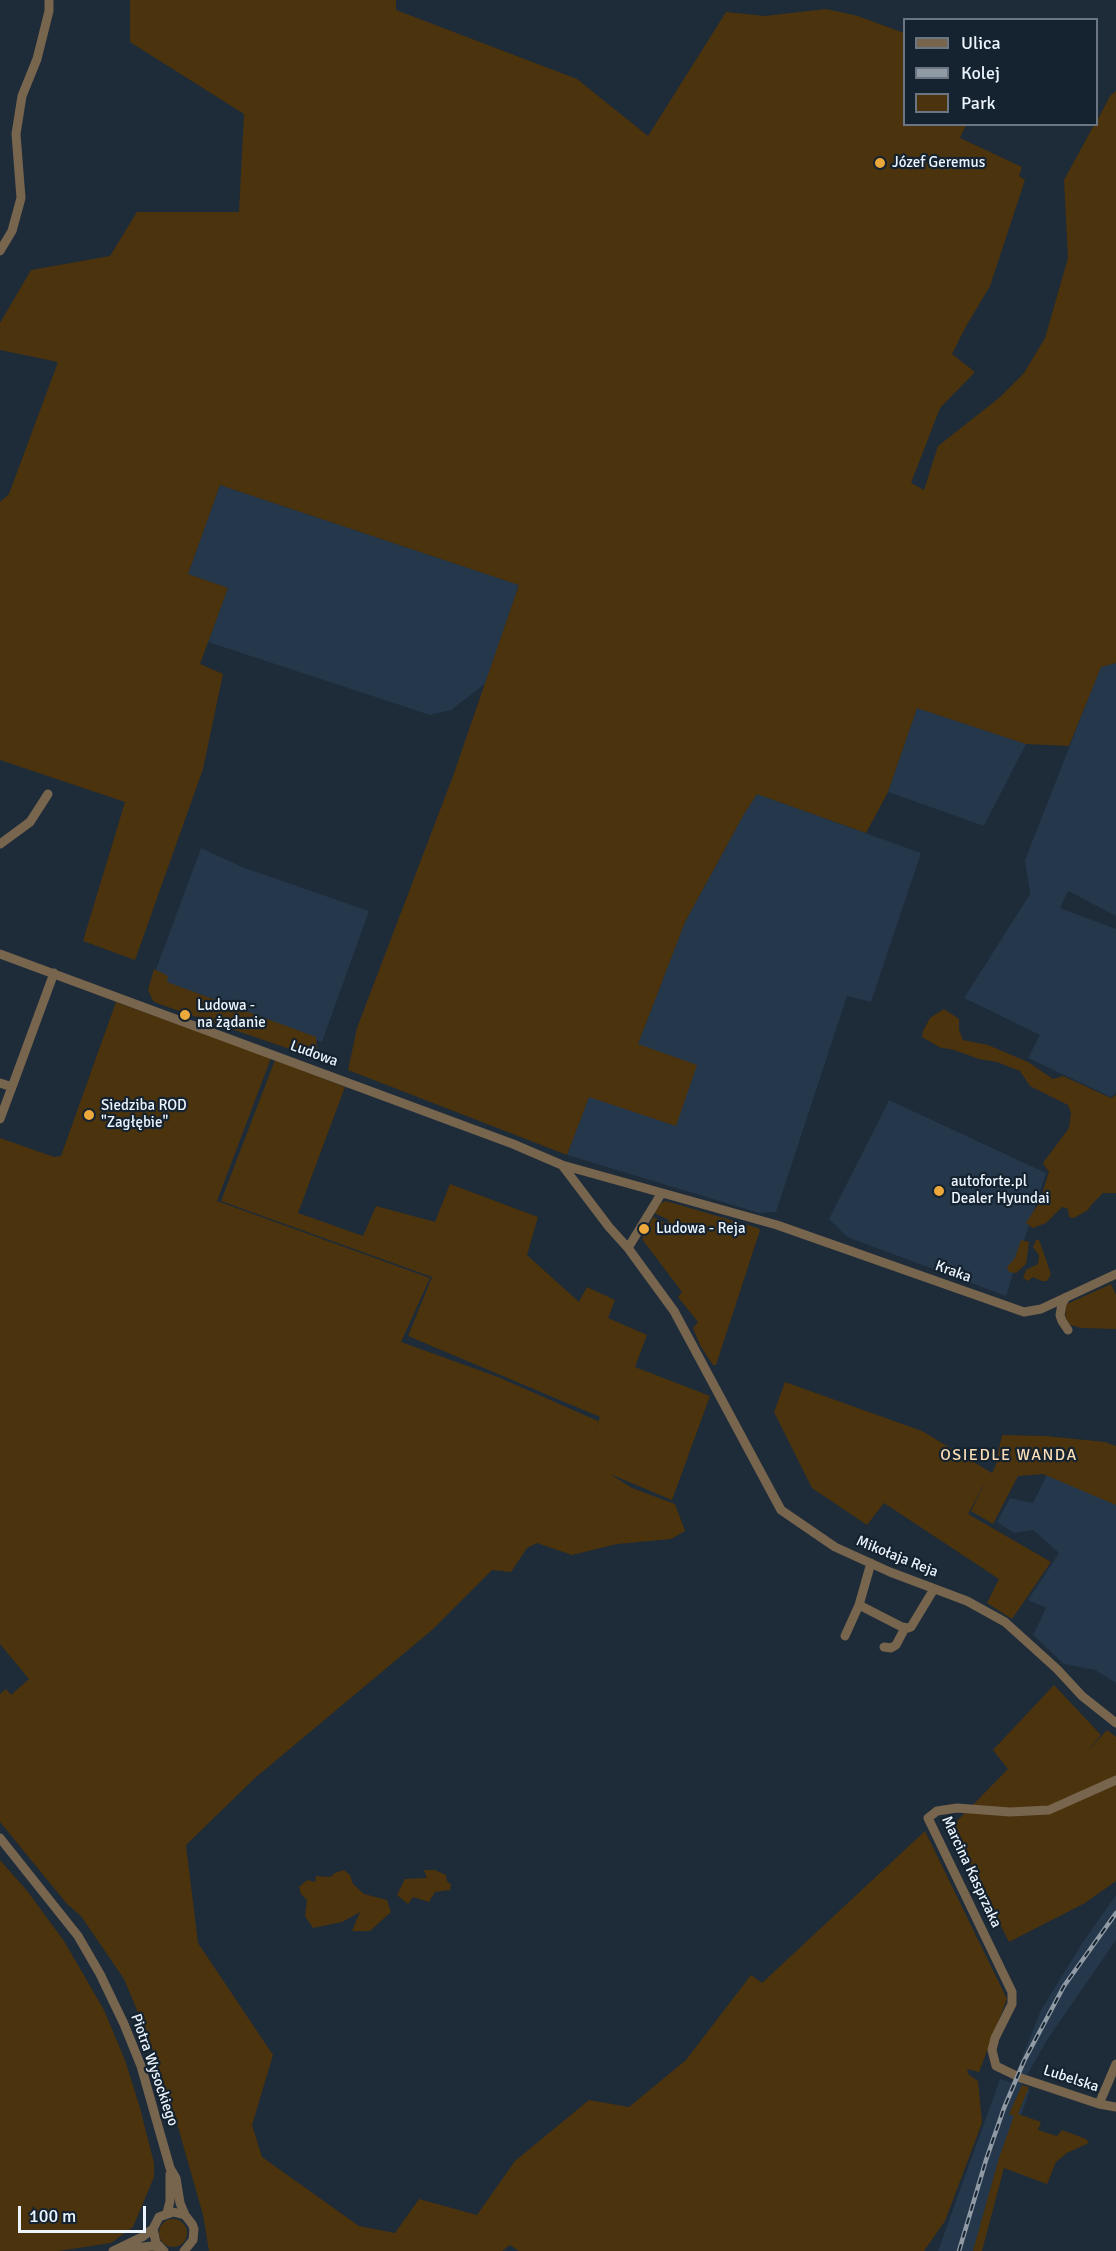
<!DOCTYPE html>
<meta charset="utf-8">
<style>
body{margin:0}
#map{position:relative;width:1116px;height:2251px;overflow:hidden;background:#1e2b39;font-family:Signika,sans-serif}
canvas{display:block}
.legend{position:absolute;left:903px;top:18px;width:195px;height:108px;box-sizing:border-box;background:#15222f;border:2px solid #6b7682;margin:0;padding:8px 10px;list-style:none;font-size:18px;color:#ecf5fe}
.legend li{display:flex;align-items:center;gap:12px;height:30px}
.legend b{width:30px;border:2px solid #6b7682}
.scale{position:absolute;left:18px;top:2206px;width:128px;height:27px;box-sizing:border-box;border:3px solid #ecf5fe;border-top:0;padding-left:8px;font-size:18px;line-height:21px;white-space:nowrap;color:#ecf5fe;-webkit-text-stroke:4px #15222f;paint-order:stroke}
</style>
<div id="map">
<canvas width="1116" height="2251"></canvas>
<ul class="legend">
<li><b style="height:8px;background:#77654e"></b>Ulica</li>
<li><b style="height:8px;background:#8f9aa5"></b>Kolej</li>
<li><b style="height:16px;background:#4b330d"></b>Park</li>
</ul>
<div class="scale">100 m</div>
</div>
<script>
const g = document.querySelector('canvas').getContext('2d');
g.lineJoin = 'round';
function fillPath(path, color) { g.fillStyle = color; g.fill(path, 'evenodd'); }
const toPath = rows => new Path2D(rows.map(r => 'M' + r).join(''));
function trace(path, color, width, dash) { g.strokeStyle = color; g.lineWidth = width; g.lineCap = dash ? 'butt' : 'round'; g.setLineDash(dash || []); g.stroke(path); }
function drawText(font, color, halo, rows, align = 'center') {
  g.font = font + ' Signika,sans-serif'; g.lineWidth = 4.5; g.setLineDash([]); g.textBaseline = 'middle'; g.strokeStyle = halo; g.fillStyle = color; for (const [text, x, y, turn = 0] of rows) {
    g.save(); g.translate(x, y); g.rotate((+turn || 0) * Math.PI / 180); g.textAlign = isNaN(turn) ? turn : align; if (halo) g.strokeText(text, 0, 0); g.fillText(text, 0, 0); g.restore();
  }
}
const built = toPath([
 [220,485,519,585,485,684,451,710,430,715,208,642,228,588,188,574],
 [1116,663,1116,916,1068,891,1060,908,1116,929,1116,1092,1111,1097,1028,1058,1040,1035,964,998,1030,894,1025,860,1101,666],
 [917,708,1026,744,984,826,888,792],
 [757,794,921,853,871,1002,847,996,776,1212,759,1213,567,1155,589,1096,676,1126,638,1044,685,922,744,814],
 [201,848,242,867,369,911,322,1042,152,980],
 [889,1100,1046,1173,1006,1296,847,1237,829,1219],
 [1049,1470,1116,1497,1116,1683,1095,1670,1064,1664,1033,1635,1046,1608,1028,1600,1059,1553,1033,1530,1014,1533,997,1522,1010,1498,1033,1503],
 [1116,1895,1116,1940,1047,2040,1021,2086,1030,2090,990,2205,978,2251,938,2251,1000,2079,1012,2083,1041,2010,1081,1945]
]);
const green = toPath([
 [130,0,396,0,396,10,577,79,648,136,726,12,765,16,826,9,858,16,904,33,904,124,966,125,960,138,1022,167,1019,176,1025,180,990,286,965,328,952,354,975,372,940,408,911,483,924,490,938,446,999,398,1024,373,1045,338,1068,258,1064,180,1094,125,1096,124,1097,121,1110,96,1116,91,1116,663,1101,667,1069,746,1026,744,917,708,888,792,866,833,757,794,744,814,685,922,638,1044,697,1065,676,1126,589,1097,567,1155,348,1070,357,1028,453,776,519,585,220,485,188,574,228,588,200,664,223,674,203,769,135,960,83,941,125,802,0,760,0,502,9,494,58,362,0,350,0,323,31,270,110,256,137,212,239,212,244,114,130,42],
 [154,969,168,976,167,982,316,1037,317,1051,314,1056,310,1056,159,1004,153,1001,148,990],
 [116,1002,271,1058,217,1201,430,1278,401,1342,498,1377,598,1421,595,1430,600,1417,408,1336,432,1277,221,1201,275,1060,345,1087,298,1213,363,1236,376,1206,435,1222,450,1184,538,1217,527,1255,579,1302,587,1287,615,1300,608,1318,647,1335,635,1367,710,1396,672,1500,610,1474,632,1488,675,1504,685,1531,671,1539,617,1544,572,1555,537,1543,527,1548,511,1572,492,1570,432,1630,255,1778,186,1845,198,1943,273,2055,252,2125,262,2157,359,2226,395,2233,419,2199,477,2215,515,2161,589,2100,629,2107,686,2060,751,1975,762,1983,925,1831,1007,1999,979,2072,967,2069,969,2075,978,2081,982,2123,945,2221,924,2251,519,2251,510,2245,502,2251,209,2251,203,2215,176,2120,149,2039,124,1979,81,1916,67,1904,0,1822,0,1694,6,1689,11,1695,29,1679,0,1644,0,1138,54,1157,61,1156],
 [944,1009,959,1019,959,1030,963,1040,988,1045,1028,1062,1053,1079,1063,1076,1111,1098,1116,1095,1116,1193,1103,1193,1091,1205,1088,1210,1074,1218,1069,1217,1068,1209,1062,1207,1046,1223,1033,1228,1026,1223,1039,1203,1049,1172,1043,1163,1069,1128,1071,1113,1068,1105,1030,1086,1020,1071,997,1062,979,1059,951,1049,941,1048,922,1037,923,1031,930,1018],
 [666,1201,758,1228,760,1230,716,1365,713,1365,700,1345,693,1328,698,1322,678,1297,682,1292,642,1239,653,1217,667,1224,669,1220,654,1213,661,1203],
 [1021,1240,1029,1242,1026,1264,1016,1273,1009,1272,1007,1267,1015,1258],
 [1036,1240,1039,1240,1051,1274,1047,1281,1042,1281,1033,1277,1028,1281,1023,1278,1026,1270,1038,1264,1039,1255,1033,1247],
 [1111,1284,1116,1295,1116,1329,1081,1328,1071,1325,1066,1320,1065,1308,1067,1304],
 [785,1382,922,1431,992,1473,995,1467,1002,1435,1045,1436,1105,1442,1116,1446,1116,1505,1043,1474,1018,1476,993,1524,971,1511,987,1479,968,1514,1051,1562,1012,1619,987,1603,999,1579,884,1503,867,1525,812,1488,774,1412],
 [1054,1685,1101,1735,1086,1753,1107,1730,1116,1737,1116,1881,1085,1903,1009,1942,951,1827,1008,1769,993,1750],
 [0,1860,28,1892,64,1941,104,2010,125,2060,140,2108,154,2163,154,2177,133,2227,111,2243,58,2251,0,2251],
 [344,1870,350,1875,353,1884,364,1894,387,1900,391,1912,370,1931,352,1931,360,1912,342,1922,313,1928,305,1916,307,1900,301,1894,299,1887,307,1880,315,1882,316,1876,330,1877,335,1873],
 [424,1870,435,1870,446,1875,447,1881,451,1885,450,1890,435,1892,429,1902,413,1897,408,1904,397,1895,405,1879,427,1878],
 [1022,2085,1029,2087,1018,2114,1041,2122,1038,2130,1057,2136,1062,2130,1086,2139,1089,2143,1067,2153,1056,2162,1047,2184,1004,2168,982,2251,973,2251,999,2158,1014,2116,1009,2114],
 '159 2233a14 14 0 1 1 28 0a14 14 0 1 1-28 0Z'
]);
const minor = toPath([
 [0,251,12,231,21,198,16,134,22,96,37,59,49,11,49,0],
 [0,844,30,822,48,794],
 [0,954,513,1144,562,1165,777,1225,1024,1312,1041,1309,1116,1274],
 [0,1083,12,1087,54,973],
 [0,1119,12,1087],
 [562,1165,609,1227,628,1248,674,1311,781,1510,835,1547,890,1572,967,1601,1005,1622,1057,1669,1082,1696,1116,1723],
 [628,1248,661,1194],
 [1066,1297,1062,1304,1060,1315,1062,1321,1068,1330],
 [859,1605,902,1627,908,1628,911,1627,934,1589],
 [845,1636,859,1605,871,1563],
 [884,1647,891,1648,896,1645,905,1628],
 [1116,1780,1049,1810,1010,1812,957,1808,937,1811,928,1818,1012,1992,1012,2004,995,2038,992,2050,996,2066,1021,2078,1099,2104,1116,2107],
 [0,1838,78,1936,100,1974,124,2024,141,2066,170,2168,176,2178,180,2203,185,2215],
 [1099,2104,1116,2064],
 [167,2213,170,2201,170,2174],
 [117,2250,152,2246,159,2247],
 [113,2251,142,2237,153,2229],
 [164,2251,156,2243,153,2229,159,2217,173,2212,185,2215,192,2224,194,2229,193,2240,184,2251]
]);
const rail = toPath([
 [959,2251,986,2160,1004,2108,1024,2061,1064,1986,1116,1913]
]);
const markers = [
 [880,163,6,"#eda83b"],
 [185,1015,6,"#eda83b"],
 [89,1115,6,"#eda83b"],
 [939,1191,6,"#eda83b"],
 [644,1229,6,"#eda83b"]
];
const poiNames = [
 ["Józef Geremus",892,163],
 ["Ludowa -",197,1006],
 ["na żądanie",197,1023],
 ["Siedziba ROD",101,1106],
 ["\"Zagłębie\"",101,1123],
 ["autoforte.pl",951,1182],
 ["Dealer Hyundai",951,1199],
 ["Ludowa - Reja",656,1229]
];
const streetNames = [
 ["Ludowa",314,1054,20],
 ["Kraka",953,1272,20],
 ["Mikołaja Reja",897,1557,22],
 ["Marcina Kasprzaka",971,1872,65],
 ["Piotra Wysockiego",154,2070,71],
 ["Lubelska",1071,2079,18]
];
const neighbourhoodNames = [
 ["OSIEDLE WANDA",1009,1456]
];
fillPath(built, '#25374a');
fillPath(green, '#4b330d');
trace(minor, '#77654e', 9);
trace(rail, '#8f9aa5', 4.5);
trace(rail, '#15222f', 2, [7]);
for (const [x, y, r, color] of markers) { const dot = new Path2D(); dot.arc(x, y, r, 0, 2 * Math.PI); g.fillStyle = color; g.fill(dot); trace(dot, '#15222f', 2); }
drawText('15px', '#ecf5fe', '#15222f', poiNames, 'left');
drawText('15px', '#ecf5fe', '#15222f', streetNames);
g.letterSpacing = '1.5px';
drawText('16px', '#faddb6', '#15222f', neighbourhoodNames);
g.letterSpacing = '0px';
</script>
